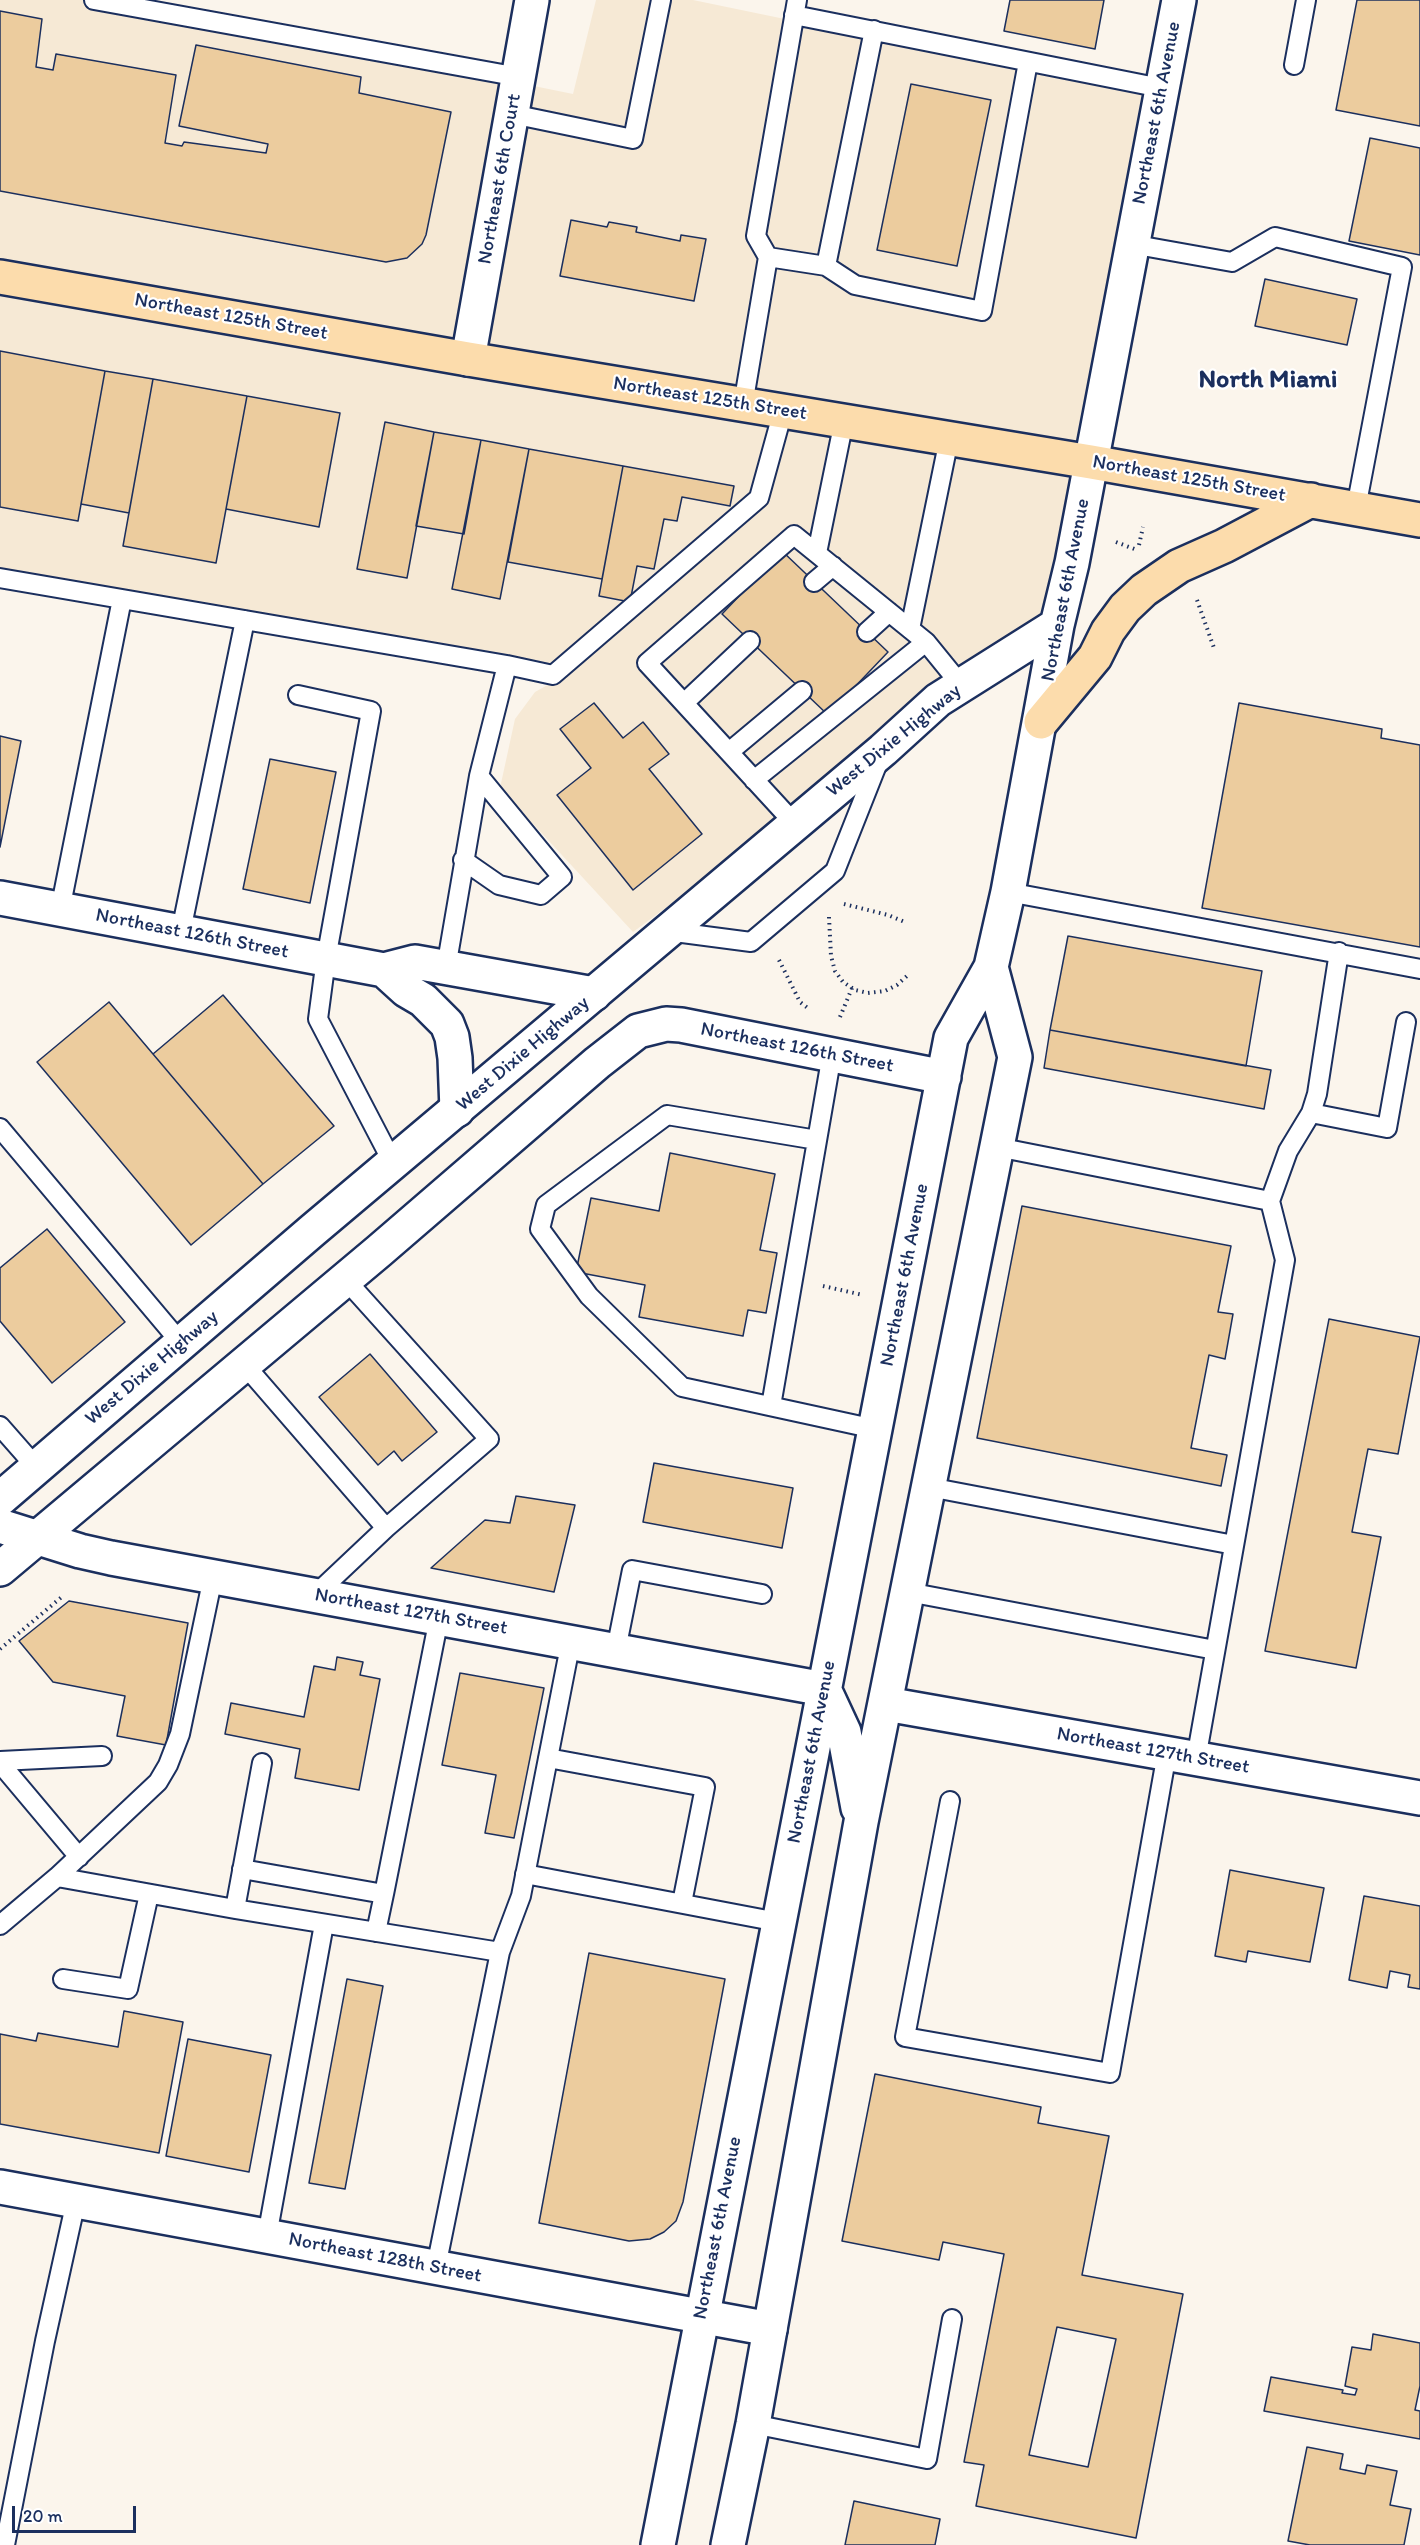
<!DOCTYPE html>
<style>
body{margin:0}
#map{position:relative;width:1420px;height:2545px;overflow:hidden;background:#fbf5ec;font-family:Itim,sans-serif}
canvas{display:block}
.scale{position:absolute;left:12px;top:2506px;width:124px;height:27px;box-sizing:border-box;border:3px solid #1b2f5e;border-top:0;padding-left:8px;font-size:18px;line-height:21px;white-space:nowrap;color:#1b2f5e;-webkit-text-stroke:4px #fff;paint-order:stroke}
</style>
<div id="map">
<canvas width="1420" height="2545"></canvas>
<div class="scale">20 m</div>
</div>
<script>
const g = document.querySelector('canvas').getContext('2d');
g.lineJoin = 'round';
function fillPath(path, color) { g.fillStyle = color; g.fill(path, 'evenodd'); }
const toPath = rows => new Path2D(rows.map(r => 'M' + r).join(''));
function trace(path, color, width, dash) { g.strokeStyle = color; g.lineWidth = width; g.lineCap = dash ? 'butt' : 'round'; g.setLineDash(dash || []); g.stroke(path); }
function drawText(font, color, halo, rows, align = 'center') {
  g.font = font + ' Itim,sans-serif'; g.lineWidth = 4.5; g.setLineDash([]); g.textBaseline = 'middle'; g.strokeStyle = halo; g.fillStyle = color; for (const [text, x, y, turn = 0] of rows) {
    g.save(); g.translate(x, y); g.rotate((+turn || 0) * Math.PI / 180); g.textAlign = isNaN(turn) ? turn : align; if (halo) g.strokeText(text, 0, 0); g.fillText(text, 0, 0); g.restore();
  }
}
const built = toPath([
 [0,0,112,0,573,94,596,0,693,0,1142,93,1042,630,633,932,500,788,515,719,535,692,553,682,0,584]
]);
const building = toPath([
 [1010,0,1104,0,1095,49,1004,31,1010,0],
 [1357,0,1420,0,1420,126,1336,110,1357,0],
 [0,11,42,19,36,67,53,70,56,54,176,75,165,143,182,146,184,142,266,153,268,144,179,126,196,45,361,77,359,93,451,112,426,235,422,244,407,258,386,262,0,191,0,11],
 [911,84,991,100,957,266,877,250,911,84],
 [1370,138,1420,148,1420,255,1349,241,1370,138],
 [571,220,607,227,609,222,637,227,636,232,680,241,681,235,706,239,694,301,560,276,571,220],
 [1265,279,1357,299,1347,345,1255,326,1265,279],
 [0,351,105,371,78,521,0,507,0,351],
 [105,371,153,379,129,513,81,504,105,371],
 [153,379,247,396,216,563,123,546,153,379],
 [247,396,340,413,319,527,226,509,247,396],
 [385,422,434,432,407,578,357,569,385,422],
 [434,432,481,440,464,534,416,526,434,432],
 [481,440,529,449,500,599,452,589,481,440],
 [529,449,623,466,602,579,508,562,529,449],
 [623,466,734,486,730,506,682,497,677,521,664,519,654,569,637,566,630,602,599,596,623,466],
 [782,551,888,652,828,715,722,614,782,551],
 [594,703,623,738,643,722,669,754,649,769,702,834,633,890,557,795,591,768,560,729,594,703],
 [1239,703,1382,729,1381,738,1420,745,1420,947,1202,908,1239,703],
 [0,736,21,741,0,847,0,736],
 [270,759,336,772,310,903,243,889,270,759],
 [1068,936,1262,971,1246,1066,1050,1030,1068,936],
 [223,995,334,1126,263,1184,153,1054,223,995],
 [109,1002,263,1184,191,1245,37,1062,109,1002],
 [1050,1030,1271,1070,1264,1109,1044,1068,1050,1030],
 [670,1153,775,1174,760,1250,777,1253,766,1313,748,1310,743,1336,639,1317,645,1285,576,1272,591,1198,659,1211,670,1153],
 [1022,1206,1231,1246,1218,1312,1233,1314,1225,1359,1209,1355,1191,1448,1227,1455,1221,1486,977,1438,1022,1206],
 [47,1229,125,1322,52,1383,0,1321,0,1268,47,1229],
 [1329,1319,1420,1337,1398,1454,1368,1449,1352,1532,1381,1537,1356,1668,1265,1651,1329,1319],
 [370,1354,437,1432,402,1461,394,1451,378,1465,319,1397,370,1354],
 [654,1463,793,1488,782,1548,643,1522,654,1463],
 [516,1496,575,1505,554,1592,431,1568,485,1520,510,1523,516,1496],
 [69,1601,188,1623,166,1745,117,1736,125,1696,53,1682,19,1641,69,1601],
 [337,1657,363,1662,360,1675,380,1679,359,1790,295,1778,300,1749,225,1734,231,1703,304,1717,314,1666,335,1670,337,1657],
 [460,1673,544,1688,514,1838,485,1833,496,1775,442,1765,460,1673],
 [1230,1870,1324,1888,1310,1962,1248,1951,1246,1962,1215,1956,1230,1870],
 [1364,1896,1420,1906,1420,1989,1408,1987,1410,1975,1390,1971,1387,1988,1349,1980,1364,1896],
 [589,1953,725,1979,683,2202,676,2221,664,2232,650,2239,629,2241,539,2223,589,1953],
 [347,1979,383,1986,345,2189,309,2183,347,1979],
 [124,2011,183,2022,159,2153,0,2124,0,2034,36,2041,38,2033,118,2047,124,2011],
 [188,2039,271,2055,249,2172,166,2156,188,2039],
 [875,2074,1041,2107,1038,2123,1109,2136,1082,2275,1183,2294,1136,2538,976,2506,984,2465,964,2462,1004,2254,943,2242,939,2260,842,2241,875,2074],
 [1057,2327,1116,2339,1088,2467,1029,2455,1057,2327],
 [1373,2334,1420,2343,1420,2386,1415,2410,1420,2411,1420,2439,1264,2411,1271,2377,1343,2390,1342,2393,1355,2395,1357,2389,1345,2386,1352,2347,1371,2350,1373,2334],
 [1307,2447,1343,2454,1340,2469,1365,2474,1367,2465,1397,2471,1390,2505,1411,2509,1404,2545,1310,2545,1288,2541,1307,2447],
 [854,2501,940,2519,935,2545,845,2545,854,2501]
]);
const path = toPath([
 [1116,542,1137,550],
 [1139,545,1143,527],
 [1197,600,1214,648],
 [844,904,888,915,907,923],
 [829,917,831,956,835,971,843,982,855,990,868,993,885,991,897,985,907,976],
 [779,960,800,1002,809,1009],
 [840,1017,852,988],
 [823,1286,863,1295],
 [0,1649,64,1595]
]);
const lane = toPath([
 [94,0,519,77],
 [794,15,1161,88],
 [1294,65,1306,0],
 [512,114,633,139,661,0],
 [1131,244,1232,262,1275,237,1402,267,1356,508],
 [768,257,826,266,855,285,982,311,1028,62],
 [826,266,874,30],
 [743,405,768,257,756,236,797,0],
 [817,553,844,421],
 [0,578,507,665,553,675,759,498,783,411],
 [814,582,833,566],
 [910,629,949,439],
 [867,632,889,612],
 [926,642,961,685],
 [298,695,371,711,326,959,318,1019,393,1163],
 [684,703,750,641],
 [729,752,802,691],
 [754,780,926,642,794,535,647,663,794,823],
 [463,860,499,885,541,895,562,877,479,776],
 [1008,892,1420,969],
 [60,910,122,599],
 [181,931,245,620],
 [667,931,751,942,835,871,879,760],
 [446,968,479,776,507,665],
 [1311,1113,1387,1128,1406,1022],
 [0,1128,181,1343],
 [817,1140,667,1115,546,1205,540,1229,589,1296,682,1387,875,1429],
 [997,1147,1270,1201,1288,1151,1311,1113,1317,1094,1339,952],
 [243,1363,386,1528],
 [771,1406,832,1054],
 [0,1426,36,1467],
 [929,1487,1234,1545],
 [908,1592,1215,1650],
 [315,1595,386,1528,489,1439,345,1279],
 [616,1650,632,1570,762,1594],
 [548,1758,705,1787,682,1903],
 [1196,1759,1285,1260,1270,1201],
 [0,1761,102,1756],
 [0,1763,79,1857],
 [950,1801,905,2037,1110,2073,1167,1753],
 [242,1869,384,1894,376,1932],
 [525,1874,778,1922],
 [57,1877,235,1909,500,1952,521,1896,571,1641],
 [384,1894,439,1618],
 [235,1909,262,1763],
 [0,1925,57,1877,158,1782,168,1765,180,1734,213,1577],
 [63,1979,128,1989,149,1894],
 [267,2236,324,1924],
 [436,2267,500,1952],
 [753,2424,927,2459,952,2319],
 [5,2545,45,2341,76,2201]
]);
const street = toPath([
 [468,359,532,0],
 [0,898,384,970,415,962,594,994],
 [384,970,406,990,423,1000,447,1024,452,1037,455,1058,457,1110],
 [0,1526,80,1551,111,1558,824,1689],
 [886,1704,1420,1798],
 [0,2187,770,2329]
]);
const secondary = toPath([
 [0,1499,313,1230,883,750,938,700,1057,625],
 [0,1569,379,1251,597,1063,638,1031,666,1024,681,1025,944,1077],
 [824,1689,844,1732,858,1808],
 [658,2545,951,1038,991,967,1008,892,1057,625,1072,563,1179,0],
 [728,2545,753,2424,861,1822,1015,1057,991,967]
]);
const primary = toPath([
 [0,277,468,359,1091,462,1420,520],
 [1041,722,1095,657,1108,631,1125,608,1144,590,1179,566,1224,546,1311,500]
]);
const streetNames = [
 ["Northeast 6th Avenue",1157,113,-79],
 ["Northeast 6th Court",500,179,-80],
 ["Northeast 125th Street",231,317,10],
 ["Northeast 125th Street",710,399,9],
 ["Northeast 125th Street",1189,479,10],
 ["Northeast 6th Avenue",1066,590,-79],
 ["West Dixie Highway",894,741,-39],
 ["Northeast 126th Street",192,934,11],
 ["Northeast 126th Street",797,1048,11],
 ["West Dixie Highway",523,1054,-40],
 ["Northeast 6th Avenue",905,1275,-79],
 ["West Dixie Highway",152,1368,-40],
 ["Northeast 127th Street",411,1612,10],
 ["Northeast 127th Street",1153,1751,10],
 ["Northeast 6th Avenue",812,1752,-79],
 ["Northeast 6th Avenue",718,2228,-79],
 ["Northeast 128th Street",385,2258,11]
];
const districtNames = [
 ["North Miami",1268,380]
];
fillPath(built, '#f6e9d5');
fillPath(building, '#eccc9e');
trace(building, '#1b2f5e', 1.5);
trace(lane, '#1b2f5e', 22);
trace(street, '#1b2f5e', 38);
trace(secondary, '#1b2f5e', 38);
trace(primary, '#1b2f5e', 38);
trace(path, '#1b2f5e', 4, [1.5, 4.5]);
trace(lane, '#fff', 18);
trace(street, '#fff', 33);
trace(secondary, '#fff', 33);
trace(primary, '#fcdcac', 33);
drawText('20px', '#1b2f5e', '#fff', streetNames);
drawText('bold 26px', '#1b2f5e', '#fff', districtNames);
</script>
